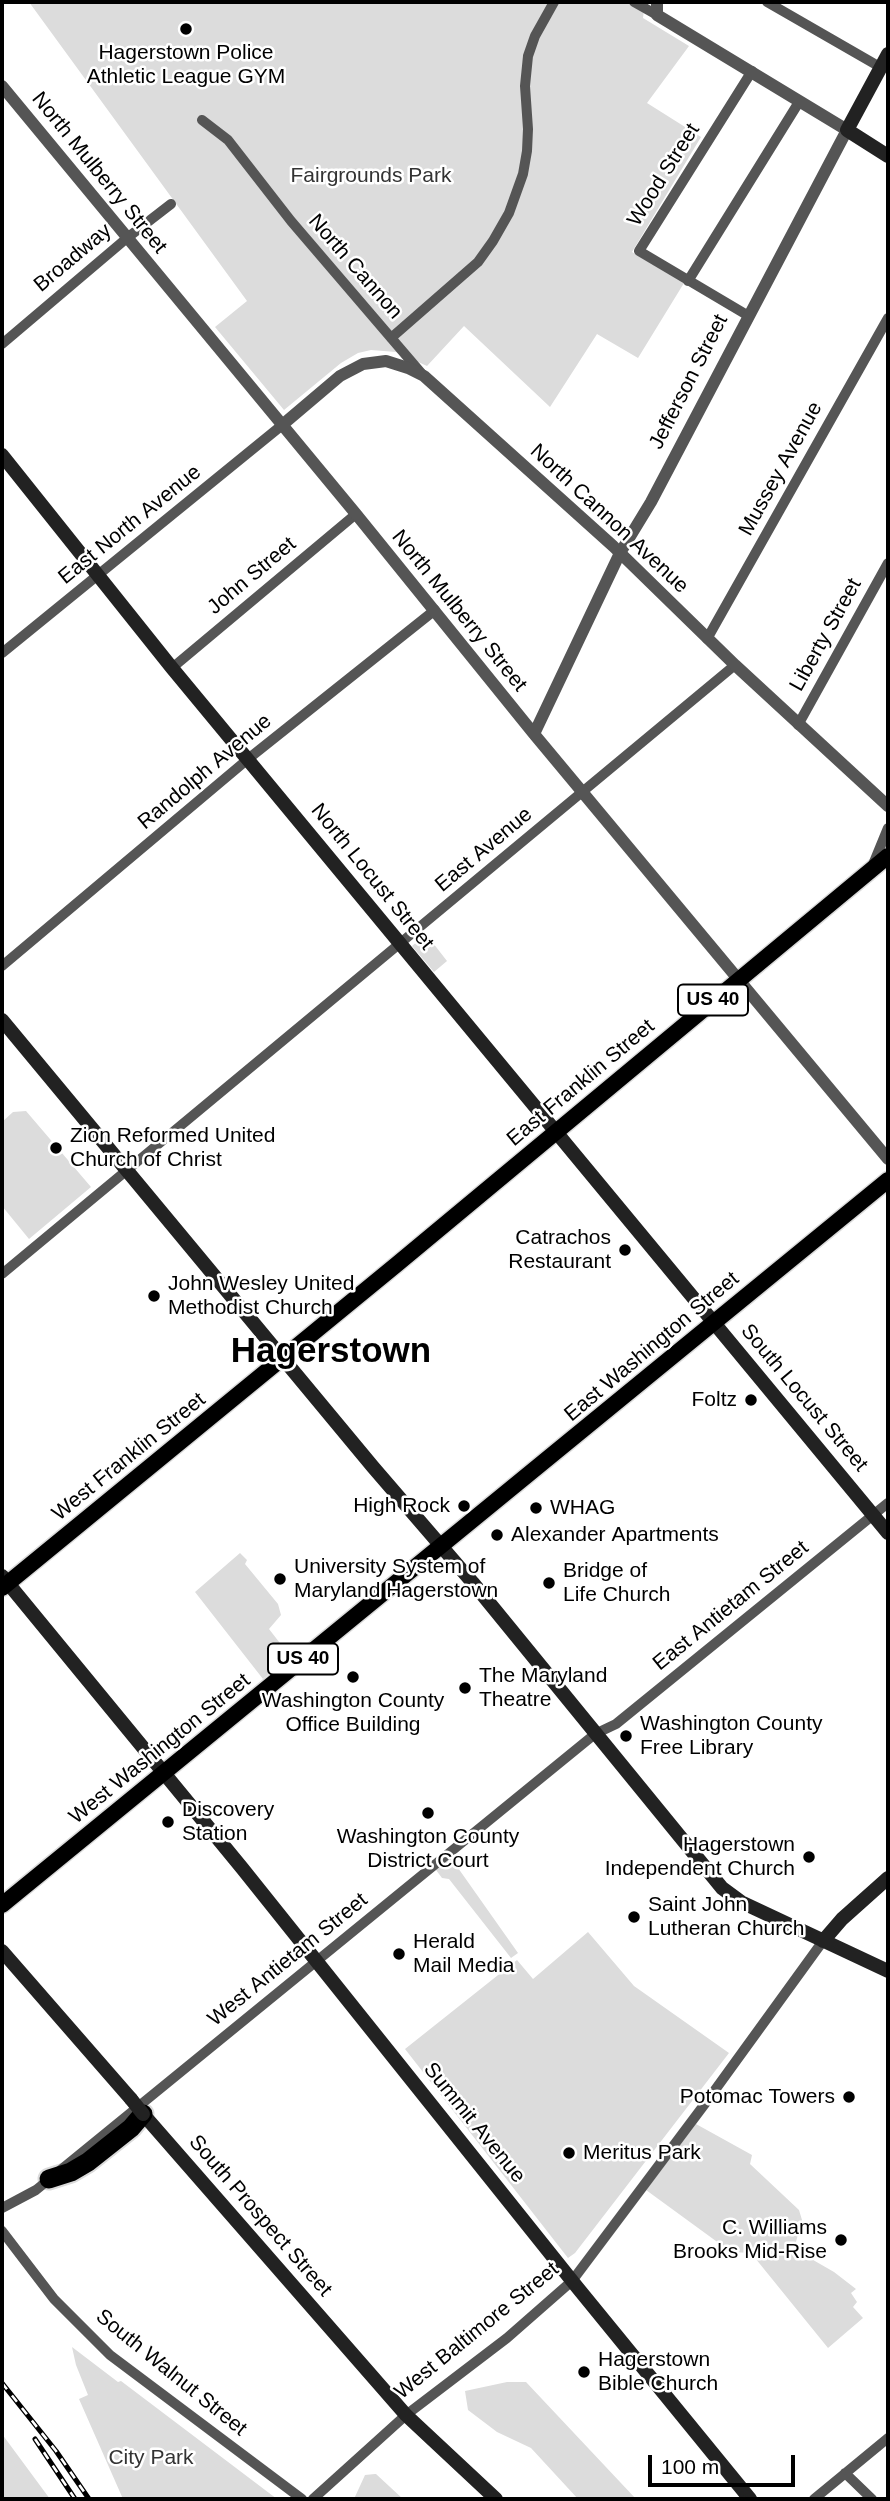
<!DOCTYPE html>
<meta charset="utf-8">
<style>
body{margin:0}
#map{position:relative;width:890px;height:2501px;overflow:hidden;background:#fff;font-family:Arial,sans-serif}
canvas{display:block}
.frame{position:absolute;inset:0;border:4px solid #000;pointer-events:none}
.scale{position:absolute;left:648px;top:2455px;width:147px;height:32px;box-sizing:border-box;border:4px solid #000;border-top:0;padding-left:9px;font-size:21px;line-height:24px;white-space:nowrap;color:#000;-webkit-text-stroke:5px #fff;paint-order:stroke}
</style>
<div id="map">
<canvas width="890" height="2501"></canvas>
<div class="frame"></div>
<div class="scale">100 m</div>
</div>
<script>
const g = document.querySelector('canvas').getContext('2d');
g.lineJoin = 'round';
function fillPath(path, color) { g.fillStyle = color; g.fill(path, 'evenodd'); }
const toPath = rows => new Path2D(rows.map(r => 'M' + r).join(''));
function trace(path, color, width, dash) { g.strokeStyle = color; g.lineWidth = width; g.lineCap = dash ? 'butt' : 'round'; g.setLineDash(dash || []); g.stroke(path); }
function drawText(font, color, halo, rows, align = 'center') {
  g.font = font + ' Arial,sans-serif'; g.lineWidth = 5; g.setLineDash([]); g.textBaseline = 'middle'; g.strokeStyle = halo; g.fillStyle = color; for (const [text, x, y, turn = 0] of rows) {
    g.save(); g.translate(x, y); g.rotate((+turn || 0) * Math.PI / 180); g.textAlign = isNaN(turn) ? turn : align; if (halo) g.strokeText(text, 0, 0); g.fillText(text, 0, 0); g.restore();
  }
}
const green = toPath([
 [29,2,645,2,643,18,689,46,647,103,701,137,632,252,684,283,638,358,597,334,550,407,464,326,427,366,396,352,371,350,358,353,341,363,284,410,215,327,247,301],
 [426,934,447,961,434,972,412,946],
 [26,1111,91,1187,29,1239,2,1206,2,1122,13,1112],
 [240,1553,247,1560,245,1564,278,1604,281,1615,269,1629,290,1656,263,1679,195,1592],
 [451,1858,518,1953,511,1958,449,1879,442,1878,436,1870],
 [588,1932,634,1986,729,2053,575,2253,568,2258,405,2049,517,1960,533,1979],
 [696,2124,752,2155,750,2164,799,2210,802,2220,794,2249,834,2272,856,2289,851,2293,857,2302,853,2307,863,2318,828,2348,751,2253,731,2252,646,2190],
 [72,2347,118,2382,121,2381,277,2499,123,2499,79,2399,88,2395,76,2365],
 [507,2382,526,2382,636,2499,578,2499,531,2448,497,2432,468,2410,465,2391],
 [2,2434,50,2499,2,2499],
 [375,2474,376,2474,403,2499,354,2499,365,2475]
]);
const minor = toPath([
 [634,2,657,15],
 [767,2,880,67],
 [202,120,228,140,291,221,422,374],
 [688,281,799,102],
 [747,315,639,251,752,71],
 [391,338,478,262,493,241,509,213,523,174,527,151,528,129,525,86,528,56,535,36,554,2],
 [2,344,127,238,171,204],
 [707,639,888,318],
 [2,653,281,426],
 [172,668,356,514],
 [798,725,888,563],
 [872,867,888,828],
 [2,966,248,759,435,610],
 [2,1274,735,665],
 [2,2208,36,2190,595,1734,616,1724,888,1503],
 [2,2231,54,2299,110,2355,302,2499],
 [845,2473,872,2499],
 [313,2499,406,2415,507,2338,572,2281,707,2101,823,1941],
 [814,2499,888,2438]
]);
const tertiary = toPath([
 [2,86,356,514,534,734,888,1159],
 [281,426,340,376,363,364,386,361,408,368,424,376,613,546,735,665,888,806],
 [534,734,620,553,651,502,847,130,657,15,657,2]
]);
const secondary = toPath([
 [888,54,847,130,888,156],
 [2,455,172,668,888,1533],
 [2,1020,373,1467,473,1583,722,1888,741,1902,888,1971],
 [2,1576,242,1868,577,2287,750,2499],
 [823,1941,842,1919,888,1878],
 [2,1951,131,2099],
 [143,2114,406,2415,496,2499]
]);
const primary = toPath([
 [2,1588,396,1265,888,856],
 [2,1905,888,1180]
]);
const motorway = toPath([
 [49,2179,71,2172,88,2162,131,2128,143,2114]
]);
const rail = toPath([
 [2,2383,56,2451,89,2499],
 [35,2439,75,2499]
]);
const secondaryBridge = toPath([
 [131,2099,143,2114]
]);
const markers = [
 [186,29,7,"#000"],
 [56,1148,7,"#000"],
 [625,1250,7,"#000"],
 [154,1296,7,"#000"],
 [751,1400,7,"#000"],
 [464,1506,7,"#000"],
 [536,1508,7,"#000"],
 [497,1535,7,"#000"],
 [280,1579,7,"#000"],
 [549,1583,7,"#000"],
 [353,1677,7,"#000"],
 [465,1688,7,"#000"],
 [626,1736,7,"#000"],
 [428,1813,7,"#000"],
 [168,1822,7,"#000"],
 [809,1857,7,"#000"],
 [634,1917,7,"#000"],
 [399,1954,7,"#000"],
 [849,2097,7,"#000"],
 [569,2153,7,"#000"],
 [841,2240,7,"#000"],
 [584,2372,7,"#000"]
];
const shields = [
 [713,1000,70],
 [303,1659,70]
];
const shieldNames = [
 ["US 40",713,1000],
 ["US 40",303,1659]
];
const poiNames = [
 ["Hagerstown Police",186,53,"center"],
 ["Athletic League GYM",186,77,"center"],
 ["Zion Reformed United",70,1136],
 ["Church of Christ",70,1160],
 ["Catrachos",611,1238,"right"],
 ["Restaurant",611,1262,"right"],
 ["John Wesley United",168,1284],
 ["Methodist Church",168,1308],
 ["Foltz",737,1400,"right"],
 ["High Rock",450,1506,"right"],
 ["WHAG",550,1508],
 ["Alexander Apartments",511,1535],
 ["University System of",294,1567],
 ["Maryland Hagerstown",294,1591],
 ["Bridge of",563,1571],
 ["Life Church",563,1595],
 ["The Maryland",479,1676],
 ["Theatre",479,1700],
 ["Washington County",353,1701,"center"],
 ["Office Building",353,1725,"center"],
 ["Washington County",640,1724],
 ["Free Library",640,1748],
 ["Discovery",182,1810],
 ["Station",182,1834],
 ["Washington County",428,1837,"center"],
 ["District Court",428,1861,"center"],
 ["Hagerstown",795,1845,"right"],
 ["Independent Church",795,1869,"right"],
 ["Saint John",648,1905],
 ["Lutheran Church",648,1929],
 ["Herald",413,1942],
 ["Mail Media",413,1966],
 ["Potomac Towers",835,2097,"right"],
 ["Meritus Park",583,2153],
 ["C. Williams",827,2228,"right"],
 ["Brooks Mid‐Rise",827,2252,"right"],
 ["Hagerstown",598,2360],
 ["Bible Church",598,2384]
];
const streetNames = [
 ["North Mulberry Street",99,173,51],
 ["Wood Street",664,175,-58],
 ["Broadway",73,258,-40],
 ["North Cannon",355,267,49],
 ["Jefferson Street",689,382,-63],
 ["Mussey Avenue",781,469,-61],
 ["North Cannon Avenue",609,519,43],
 ["East North Avenue",130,525,-39],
 ["John Street",252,576,-40],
 ["North Mulberry Street",459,611,51],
 ["Liberty Street",826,635,-61],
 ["Randolph Avenue",205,772,-40],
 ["East Avenue",484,850,-40],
 ["North Locust Street",372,877,51],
 ["East Franklin Street",581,1083,-40],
 ["East Washington Street",652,1347,-40],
 ["South Locust Street",804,1398,50],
 ["West Franklin Street",129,1457,-39],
 ["East Antietam Street",731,1606,-39],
 ["West Washington Street",160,1749,-39],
 ["West Antietam Street",288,1960,-39],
 ["Summit Avenue",474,2123,51],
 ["South Prospect Street",260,2216,49],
 ["West Baltimore Street",477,2331,-39],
 ["South Walnut Street",171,2373,39]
];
const parkNames = [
 ["Fairgrounds Park",371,176],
 ["City Park",151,2458]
];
const townNames = [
 ["Hagerstown",331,1352]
];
fillPath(green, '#dcdcdc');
trace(primary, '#dbdbdb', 19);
trace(motorway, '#dbdbdb', 23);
trace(minor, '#555', 10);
trace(tertiary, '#555', 12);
trace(secondary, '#222', 14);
trace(primary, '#000', 16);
trace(motorway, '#000', 19);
trace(rail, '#000', 5);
trace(rail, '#fff', 2.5, [8]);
trace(secondaryBridge, '#222', 14);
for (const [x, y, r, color] of markers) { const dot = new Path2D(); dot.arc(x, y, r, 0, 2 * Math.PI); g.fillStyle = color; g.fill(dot); trace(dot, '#fff', 2.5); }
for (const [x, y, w] of shields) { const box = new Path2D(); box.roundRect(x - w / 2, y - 15.5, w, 31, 5); g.fillStyle = '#fff'; g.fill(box); trace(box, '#000', 2); }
drawText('bold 19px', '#000', null, shieldNames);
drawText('21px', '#000', '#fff', poiNames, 'left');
drawText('21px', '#000', '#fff', streetNames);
drawText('21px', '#333', '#fff', parkNames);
drawText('bold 35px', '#000', '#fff', townNames);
</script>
